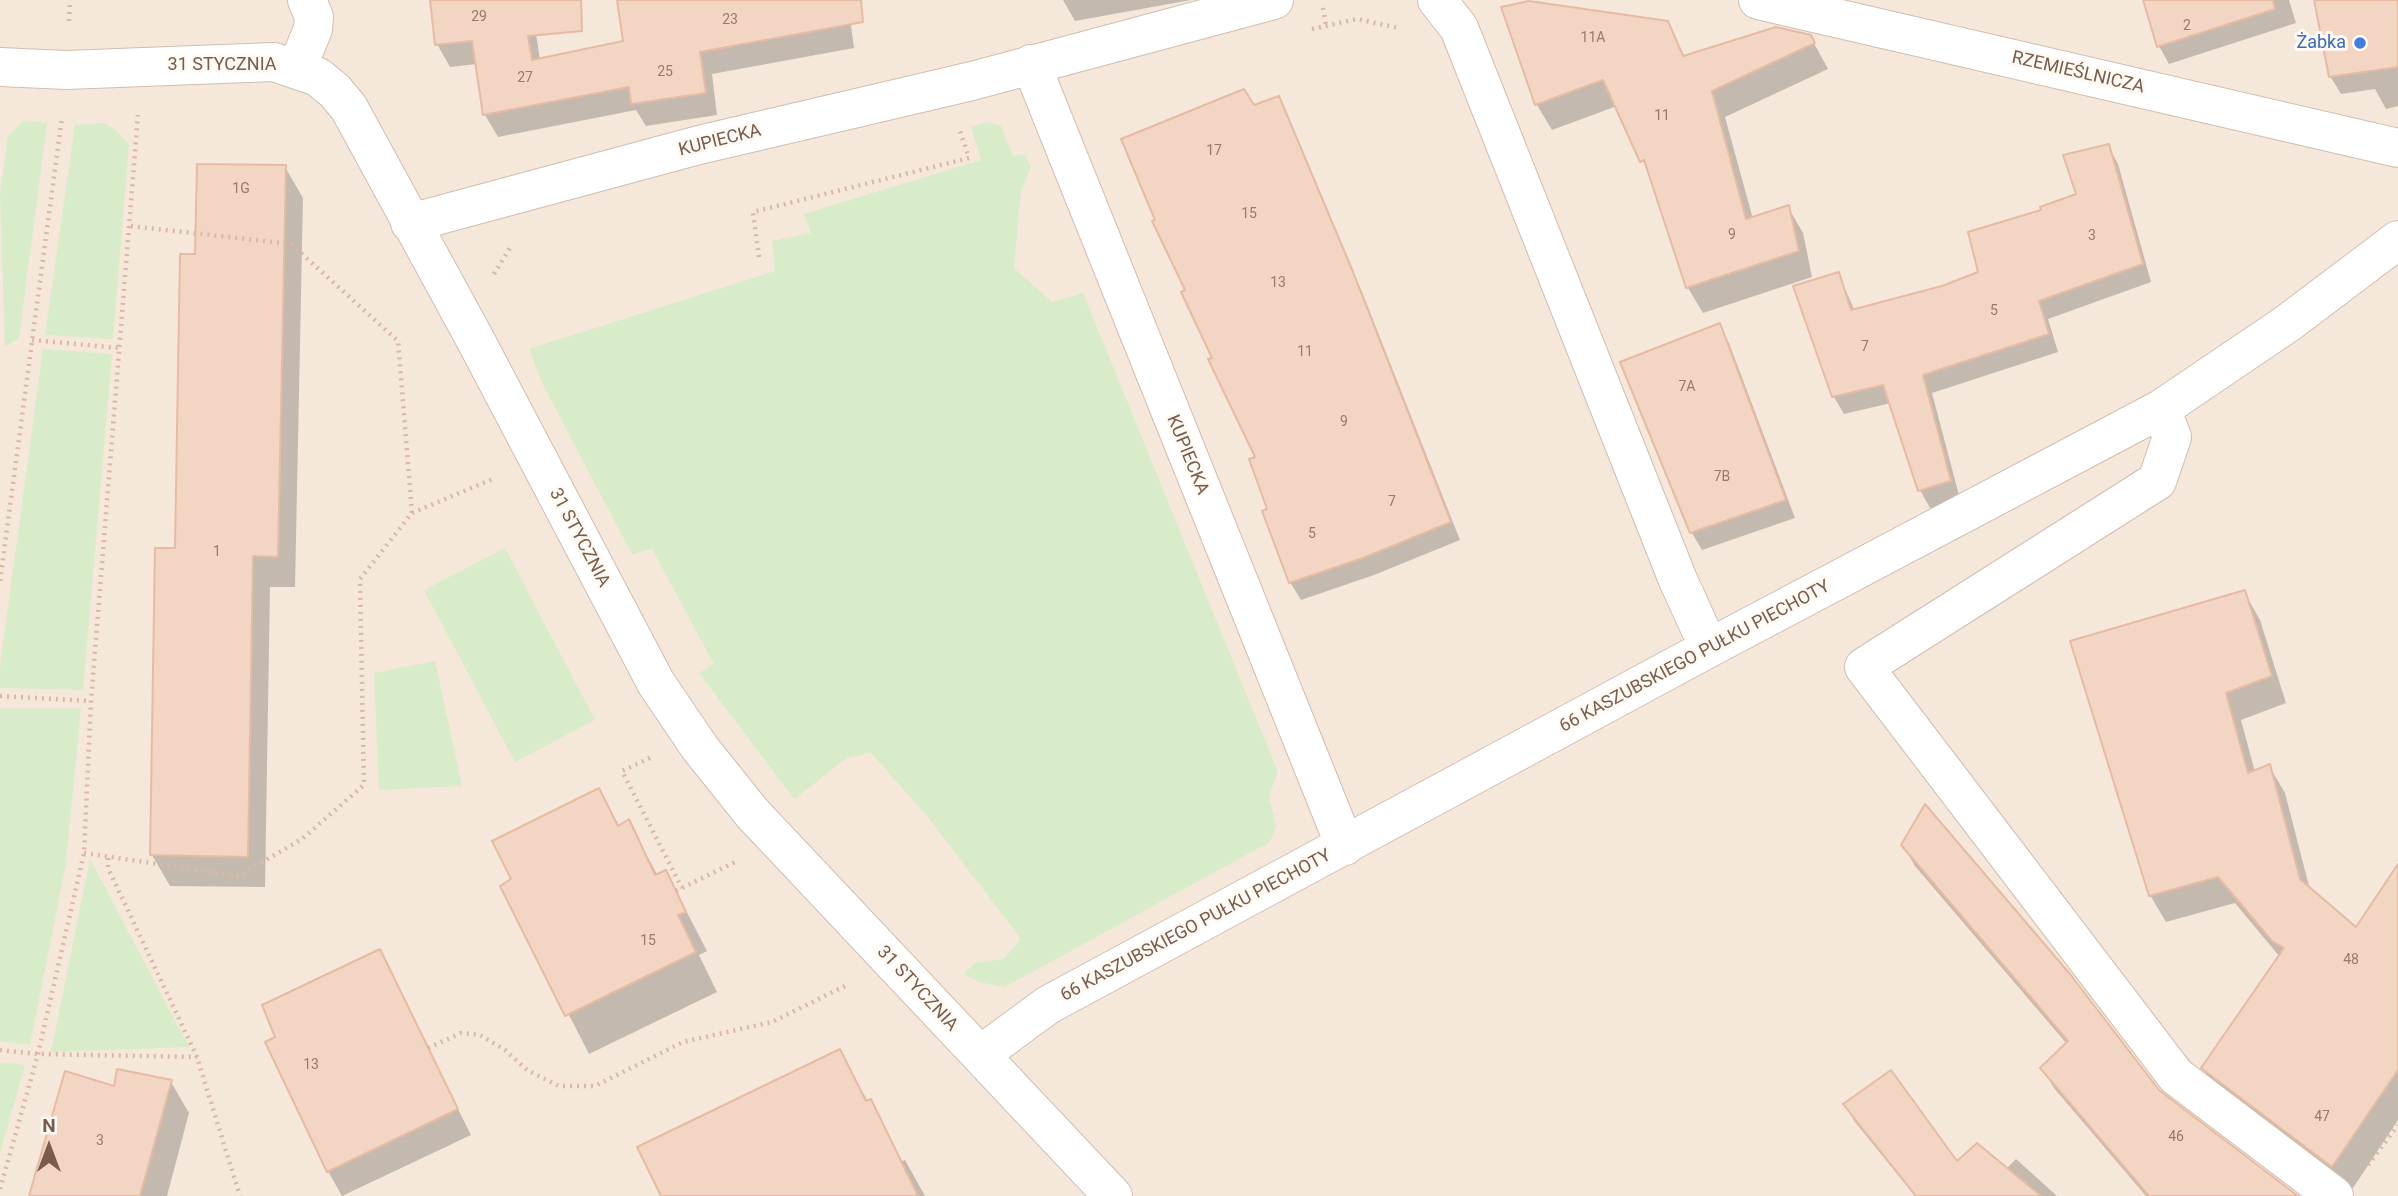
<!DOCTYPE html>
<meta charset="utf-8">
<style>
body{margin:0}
#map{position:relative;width:2398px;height:1196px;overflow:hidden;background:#fdf6ec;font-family:Roboto,sans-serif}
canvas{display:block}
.north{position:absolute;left:14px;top:1112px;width:70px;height:70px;-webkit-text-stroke:5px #fffaf3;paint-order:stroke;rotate:0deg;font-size:19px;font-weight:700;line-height:28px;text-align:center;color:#7a5c4d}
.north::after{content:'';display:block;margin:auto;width:24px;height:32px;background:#7a5c4d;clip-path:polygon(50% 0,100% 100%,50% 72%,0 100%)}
</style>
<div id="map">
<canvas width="2398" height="1196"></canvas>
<div class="north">N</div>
</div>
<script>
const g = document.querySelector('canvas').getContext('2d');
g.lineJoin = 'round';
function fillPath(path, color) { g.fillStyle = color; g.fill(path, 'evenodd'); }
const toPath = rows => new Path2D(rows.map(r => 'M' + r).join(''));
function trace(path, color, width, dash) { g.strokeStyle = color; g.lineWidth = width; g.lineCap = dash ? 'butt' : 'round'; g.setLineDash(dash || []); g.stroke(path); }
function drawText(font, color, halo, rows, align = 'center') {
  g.font = font + ' Roboto,sans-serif'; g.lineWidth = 6; g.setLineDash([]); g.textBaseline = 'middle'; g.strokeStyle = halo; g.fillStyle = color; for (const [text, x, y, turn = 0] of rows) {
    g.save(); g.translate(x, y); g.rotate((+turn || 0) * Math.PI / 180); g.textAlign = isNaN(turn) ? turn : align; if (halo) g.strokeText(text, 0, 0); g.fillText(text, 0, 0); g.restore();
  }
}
const residential = toPath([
 [0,0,2398,0,2398,1196,0,1196]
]);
const green = toPath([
 [23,121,47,123,19,338,5,347,0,193,8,136],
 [986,122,1001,126,1013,156,1024,154,1031,167,1021,191,1014,268,1052,302,1083,293,1278,772,1269,795,1276,826,1270,842,1005,987,979,982,964,974,975,963,1004,959,1021,939,928,817,871,753,847,758,794,799,699,673,714,664,652,549,632,554,543,385,529,349,775,271,772,241,811,233,804,214,981,160,971,127],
 [104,123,116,130,129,145,113,339,45,335,75,125],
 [43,349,112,354,83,690,0,688,0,666],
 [505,548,595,720,515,762,424,590],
 [435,661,462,786,379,790,374,673],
 [0,708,81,708,66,863,30,1045,0,1041],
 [90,859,189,1047,51,1052],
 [0,1062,25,1065,0,1153]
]);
const shadow = toPath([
 [432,0,531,0,540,60,625,42,619,0,854,0,848,2,854,48,712,74,717,115,646,126,636,110,498,137,485,115,477,64,450,67,437,44],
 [1063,0,1191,0,1075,21],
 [2158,0,2289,0,2296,23,2169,64,2159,46],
 [2315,0,2398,0,2398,106,2386,109,2375,89,2341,94,2330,76],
 [1503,8,1667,22,1685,57,1810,36,1828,69,1725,117,1753,219,1788,207,1803,233,1812,277,1703,313,1688,288,1654,183,1617,106,1552,130,1537,105],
 [1279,99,1362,292,1460,540,1374,575,1301,600,1290,582,1257,458,1187,291,1253,108],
 [2108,146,2118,164,2151,282,2048,319,2058,352,1932,393,1960,499,1930,508,1920,490,1891,403,1844,414,1834,397,1795,288,1838,274,1855,311,1943,288,1981,273,2043,211,2078,195],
 [285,167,303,198,295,587,270,587,265,887,170,886,152,855,197,256],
 [1719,326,1729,343,1795,518,1702,550,1692,533,1622,363],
 [2244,592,2260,620,2286,703,2241,720,2255,772,2269,766,2285,793,2310,890,2357,930,2398,897,2398,1120,2349,1194,2219,1095,2203,1068,2280,957,2235,903,2166,922,2150,895],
 [599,791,620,827,628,821,658,876,666,872,707,951,699,955,717,992,589,1054,503,886,513,880],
 [1903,845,2158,1091,2295,1196,2146,1196,2054,1088,2042,1068,2067,1044,1915,866],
 [379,951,471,1135,342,1196,328,1171,278,1038],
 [839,1051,902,1161,905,1160,925,1196,662,1196],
 [171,1082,189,1113,167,1196,31,1196,116,1088],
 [1845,1104,1957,1164,2006,1169,2016,1159,2057,1196,1915,1196,1855,1122]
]);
const building = toPath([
 [430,0,581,0,582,31,528,36,532,60,623,41,617,0,861,0,863,22,700,52,706,93,631,104,629,87,483,115,472,41,435,45,430,0],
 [2143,0,2273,0,2275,9,2157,47,2143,0],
 [2314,0,2398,0,2398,67,2329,77,2314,0],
 [1529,1,1668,21,1683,56,1776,27,1811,35,1815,43,1712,91,1746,219,1789,205,1799,251,1686,288,1644,160,1640,162,1603,80,1535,105,1501,7,1529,1],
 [1244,89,1254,105,1279,96,1353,272,1451,522,1363,558,1289,583,1262,511,1267,509,1249,459,1255,457,1208,359,1212,358,1181,292,1185,290,1152,221,1155,220,1121,139,1244,89],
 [2109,144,2143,264,2039,301,2049,334,1923,375,1951,481,1918,491,1883,385,1832,397,1793,286,1839,272,1851,310,1942,286,1978,272,1968,232,2041,210,2040,207,2076,194,2063,155,2109,144],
 [197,164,286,165,278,557,253,556,248,857,150,855,155,548,175,548,180,254,195,254,197,164],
 [1720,323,1786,500,1690,533,1620,362,1720,323],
 [2245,590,2272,676,2226,693,2248,773,2270,764,2300,879,2356,927,2398,864,2398,1070,2332,1167,2201,1068,2284,948,2272,941,2218,877,2149,896,2070,641,2245,590],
 [599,788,618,826,629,819,655,875,666,870,686,912,678,915,696,952,565,1016,500,886,511,879,492,841,599,788],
 [1925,804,2070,974,2159,1090,2298,1196,2149,1196,2040,1068,2068,1041,1901,845,1925,804],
 [380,949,458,1109,327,1172,265,1042,275,1037,262,1005,380,949],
 [840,1049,866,1101,871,1099,918,1196,661,1196,637,1147,840,1049],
 [117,1069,172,1080,140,1196,29,1196,65,1071,114,1086,117,1069],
 [1891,1070,1957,1161,1977,1143,2041,1196,1916,1196,1843,1104,1891,1070]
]);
const path = toPath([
 [1323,8,1326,25],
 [69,21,70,0],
 [1312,29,1357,19,1399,28],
 [759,257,753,212,969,158,960,131],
 [494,274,511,246],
 [32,340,120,348],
 [412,513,495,478],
 [0,581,62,117],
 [0,696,91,701],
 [650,758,622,771,682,888],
 [84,853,238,876,302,839,364,785,360,579,412,513,398,341,291,244,130,226],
 [108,858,108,868,197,1057,240,1196],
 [676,891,735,862],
 [428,1048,461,1033,480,1035,505,1050,527,1070,559,1086,595,1086,683,1042,772,1022,847,985],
 [0,1050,38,1054,197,1057],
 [2368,1165,2398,1125],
 [0,1189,38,1054,84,853,91,701,138,115]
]);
const minor = toPath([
 [1437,0,1459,28,1678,580,1709,648],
 [1758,0,2398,148],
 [1031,64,1345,846],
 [0,67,66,70,274,62,318,77,335,91,349,108,476,341,656,683,700,748,752,813,1113,1196],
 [297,68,313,29,314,17,307,0],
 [410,223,699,145,972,81,1274,0],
 [2161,409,2172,437,2157,481,1864,667,2176,1076,2334,1196],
 [980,1055,1048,1005,1709,648,2161,409,2288,323,2398,240]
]);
const markers = [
 [2360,43,7,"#3f7fe0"]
];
const numberNames = [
 ["29",479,17],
 ["23",730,20],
 ["2",2187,26],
 ["11A",1593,38],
 ["25",665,72],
 ["27",525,78],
 ["11",1662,116],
 ["17",1214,151],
 ["1G",241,189],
 ["15",1249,214],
 ["9",1732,235],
 ["3",2092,236],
 ["13",1278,283],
 ["5",1994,311],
 ["7",1865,347],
 ["11",1305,352],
 ["7A",1687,387],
 ["9",1344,422],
 ["7B",1722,477],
 ["7",1392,502],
 ["5",1312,534],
 ["1",217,552],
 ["15",648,941],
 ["48",2351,960],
 ["13",311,1065],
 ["47",2322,1117],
 ["46",2176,1137],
 ["3",100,1141]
];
const shopNames = [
 ["Żabka",2346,43]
];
const streetNames = [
 ["31 STYCZNIA",222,65],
 ["RZEMIEŚLNICZA",2078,73,13],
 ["KUPIECKA",720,141,-14],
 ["KUPIECKA",1187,455,68],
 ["31 STYCZNIA",579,538,62],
 ["66 KASZUBSKIEGO PUŁKU PIECHOTY",1695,657,-28],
 ["66 KASZUBSKIEGO PUŁKU PIECHOTY",1196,926,-28],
 ["31 STYCZNIA",917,989,47]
];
fillPath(residential, '#f5e8da');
fillPath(green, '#d8ecc9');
fillPath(shadow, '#0003');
fillPath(building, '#f3d5c3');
trace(building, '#e6bba3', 2);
trace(minor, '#d1beb0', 40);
trace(path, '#d9b8a5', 4.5, [2, 5]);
trace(minor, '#fff', 38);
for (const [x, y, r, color] of markers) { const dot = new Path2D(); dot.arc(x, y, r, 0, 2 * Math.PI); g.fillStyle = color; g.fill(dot); trace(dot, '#fffaf3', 2.5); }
drawText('14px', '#987a6a', null, numberNames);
drawText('18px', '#366cbe', '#fffaf3', shopNames, 'right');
drawText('18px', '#7a5c4d', '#fffaf3', streetNames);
</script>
